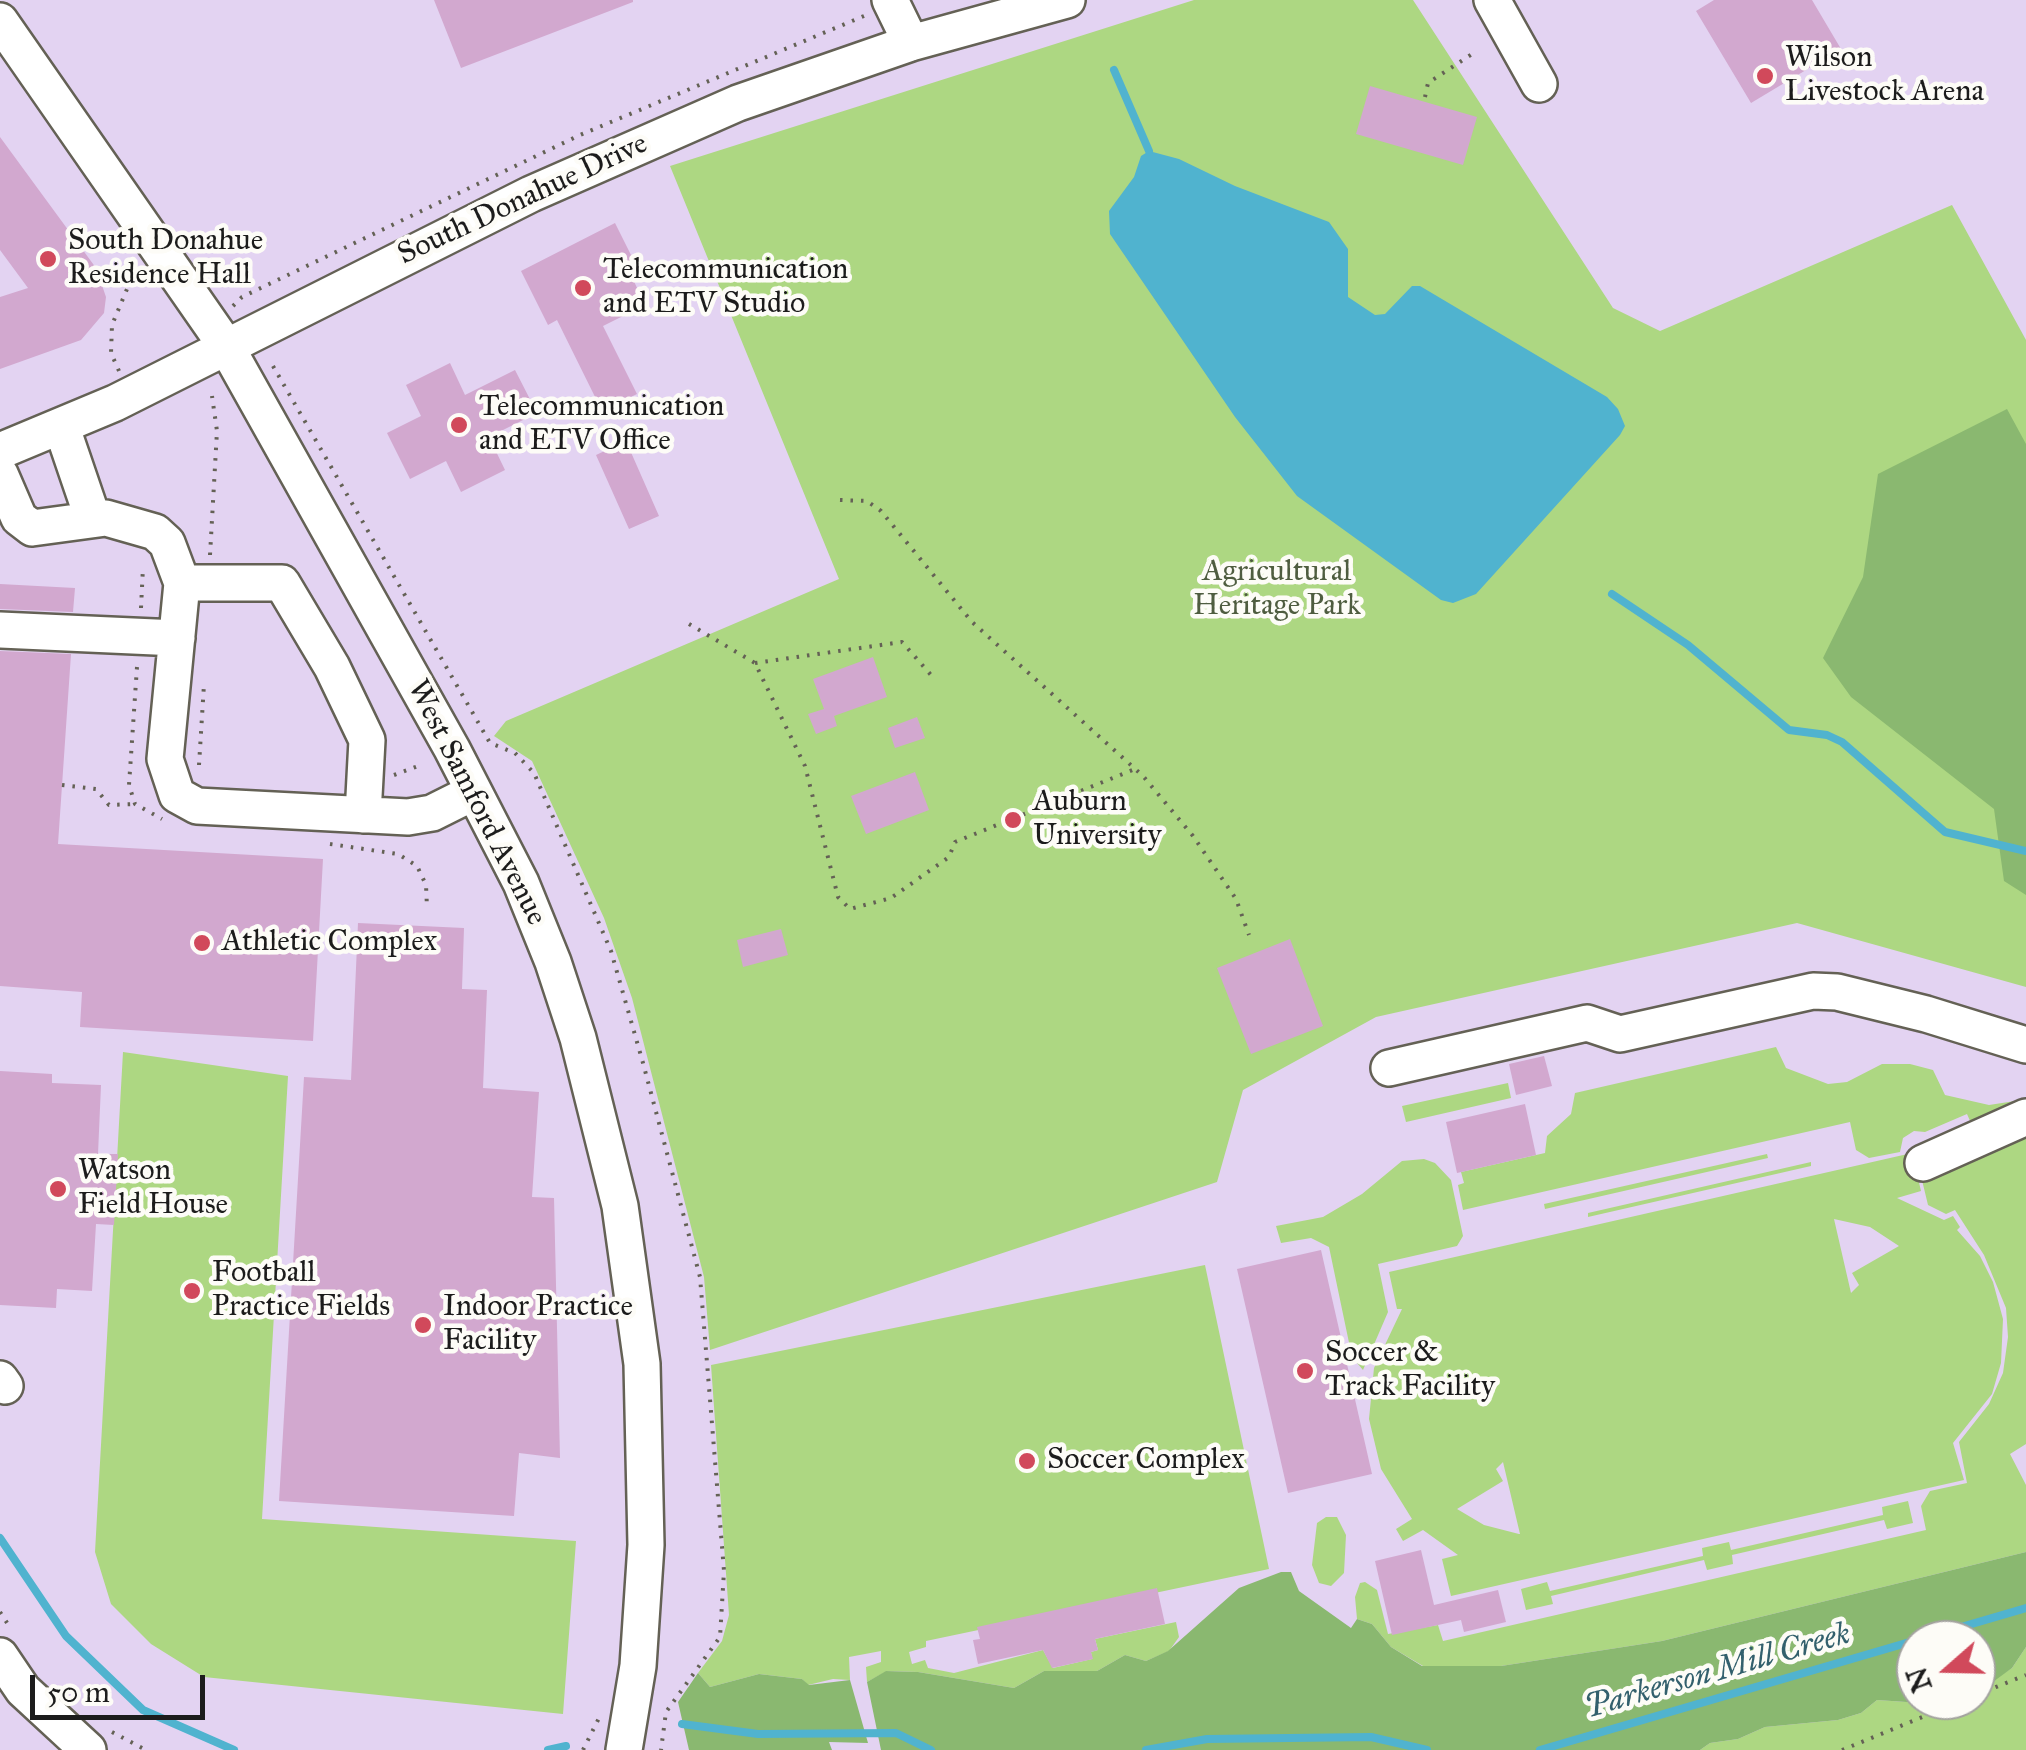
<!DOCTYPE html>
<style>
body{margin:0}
#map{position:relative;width:2026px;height:1750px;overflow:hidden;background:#eae1bf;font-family:"IM FELL Great Primer",serif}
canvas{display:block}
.north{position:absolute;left:1896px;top:1620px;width:100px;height:100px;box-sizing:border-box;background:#fdfcf7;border:2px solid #a3a29f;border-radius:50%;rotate:250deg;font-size:28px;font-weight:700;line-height:40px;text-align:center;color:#1c1c1c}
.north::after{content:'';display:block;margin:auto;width:35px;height:45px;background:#d1495b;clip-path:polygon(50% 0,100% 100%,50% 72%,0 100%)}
.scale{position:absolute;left:30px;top:1675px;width:175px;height:45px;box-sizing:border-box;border:5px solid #1c1c1c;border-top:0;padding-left:12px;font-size:30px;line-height:35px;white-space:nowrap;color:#1c1c1c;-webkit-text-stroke:8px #fdfcf7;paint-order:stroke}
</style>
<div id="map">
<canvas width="2026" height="1750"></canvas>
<div class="north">N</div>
<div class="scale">50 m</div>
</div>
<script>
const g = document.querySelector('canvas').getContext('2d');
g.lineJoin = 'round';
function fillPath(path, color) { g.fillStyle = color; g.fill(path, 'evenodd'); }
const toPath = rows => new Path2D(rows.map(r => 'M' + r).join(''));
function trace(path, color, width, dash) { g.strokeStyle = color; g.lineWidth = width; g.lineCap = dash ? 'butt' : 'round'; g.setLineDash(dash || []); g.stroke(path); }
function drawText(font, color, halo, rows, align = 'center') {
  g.font = font + ' "IM FELL Great Primer",serif'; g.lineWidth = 9; g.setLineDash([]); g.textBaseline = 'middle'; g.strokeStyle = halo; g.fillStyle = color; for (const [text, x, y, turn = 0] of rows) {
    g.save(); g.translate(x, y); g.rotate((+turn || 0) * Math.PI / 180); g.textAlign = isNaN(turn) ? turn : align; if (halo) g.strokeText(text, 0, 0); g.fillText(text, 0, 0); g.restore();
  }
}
const built = toPath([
 [0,0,2026,0,2026,1750,0,1750],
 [1916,1640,1976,1640,1976,1700,1916,1700]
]);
const green = toPath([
 [1194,0,1413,0,1613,308,1660,331,1952,205,2026,340,2026,987,1797,923,1376,1017,1243,1090,1217,1182,710,1350,704,1277,632,998,604,918,532,761,494,736,506,721,839,579,670,166],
 [1776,1047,1786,1068,1828,1084,1847,1082,1882,1064,1910,1064,1933,1070,1945,1095,1989,1105,2015,1101,2026,1104,1974,1130,1967,1114,1925,1132,1914,1131,1903,1138,1900,1152,1869,1158,1856,1150,1850,1122,1463,1210,1458,1185,1464,1183,1461,1172,1545,1153,1547,1136,1571,1114,1575,1093],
 [123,1052,288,1076,262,1519,576,1541,563,1714,204,1677,151,1644,111,1604,95,1552],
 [1508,1083,1511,1098,1406,1122,1402,1106],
 [2026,1127,2026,1444,2010,1454,2026,1485,2026,1552,1662,1641,1501,1666,1423,1666,1391,1647,1372,1624,1357,1619,1355,1597,1360,1583,1365,1582,1377,1590,1388,1634,1438,1625,1443,1641,1926,1530,1921,1506,1930,1491,1967,1483,1959,1442,1989,1404,2003,1373,2008,1337,2006,1308,1984,1255,1955,1210,1946,1214,1928,1205,1921,1176],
 [1912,1153,1921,1191,1897,1198,1944,1220,1953,1216,1960,1227,1957,1230,1980,1256,1993,1282,2003,1319,2001,1363,1992,1394,1953,1443,1964,1480,1451,1596,1442,1559,1458,1555,1423,1530,1403,1541,1396,1529,1412,1519,1381,1469,1369,1419,1374,1368,1402,1309,1397,1309,1389,1272],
 [1834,1219,1870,1227,1899,1246,1852,1273,1859,1285,1851,1293],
 [1503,1462,1520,1534,1519,1534,1484,1525,1457,1509,1503,1481,1496,1469],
 [1767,1154,1768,1158,1545,1209,1544,1204],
 [1424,1159,1435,1163,1451,1180,1463,1236,1457,1246,1378,1264,1388,1312,1363,1370,1352,1357,1329,1247,1311,1238,1281,1243,1276,1226,1323,1217,1362,1194,1402,1161],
 [1811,1162,1811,1166,1588,1217,1588,1213],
 [1205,1265,1269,1569,926,1641,926,1647,909,1652,912,1664,925,1660,928,1668,954,1673,1043,1650,1053,1668,1092,1659,1091,1652,1098,1650,1095,1639,1176,1622,1179,1637,1169,1651,1146,1661,1125,1655,1097,1671,1044,1671,1014,1688,918,1672,887,1671,867,1682,866,1667,881,1662,881,1651,849,1657,850,1680,833,1679,808,1685,802,1679,759,1674,710,1687,698,1673,722,1641,729,1615,711,1365],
 [1908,1501,1913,1523,1887,1529,1884,1520,1732,1555,1733,1564,1707,1570,1704,1560,1551,1596,1553,1604,1526,1610,1521,1589,1547,1582,1550,1591,1703,1556,1702,1548,1729,1542,1731,1550,1883,1515,1882,1507],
 [1326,1517,1337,1517,1346,1535,1344,1573,1331,1586,1319,1583,1312,1565,1317,1523],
 [2026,1647,2026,1750,1700,1750,1710,1743,1738,1739,1765,1727,1838,1720,1861,1713,1877,1700,1921,1703,1976,1700,1976,1691,2012,1668]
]);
const forest = toPath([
 [2007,409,2026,444,2026,895,2004,881,1994,809,1851,697,1823,658,1863,577,1878,474],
 [2026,1552,2026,1647,2012,1668,1986,1687,1976,1691,1976,1640,1916,1640,1916,1700,1957,1700,1921,1703,1877,1700,1861,1713,1838,1720,1765,1727,1738,1739,1710,1743,1700,1750,881,1750,867,1682,886,1671,918,1672,1014,1688,1044,1671,1097,1671,1125,1655,1146,1661,1168,1651,1239,1588,1281,1572,1291,1572,1299,1591,1351,1628,1357,1619,1372,1624,1391,1647,1422,1666,1501,1666,1662,1641],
 [698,1673,710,1687,759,1674,802,1679,809,1685,850,1680,868,1743,829,1742,832,1750,689,1750,678,1702]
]);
const water = toPath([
 [1149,151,1179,159,1235,186,1329,222,1348,249,1348,297,1375,315,1385,314,1412,286,1420,286,1607,397,1618,409,1625,426,1620,435,1476,594,1453,603,1441,600,1297,496,1235,417,1110,234,1109,211,1134,177,1141,156]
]);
const stream = toPath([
 [1114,70,1149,151],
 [1612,594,1688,645,1789,730,1827,735,1842,742,1945,832,2026,851],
 [0,1538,66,1636,143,1710,234,1750],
 [682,1724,758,1734,896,1733,931,1750],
 [548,1750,566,1746],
 [1146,1750,1207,1739,1371,1737,1427,1750],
 [1540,1750,2026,1608]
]);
const building = toPath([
 [434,0,633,0,633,2,461,68],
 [1714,0,1812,0,1841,49,1751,103,1696,11],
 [1370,86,1477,117,1463,165,1356,134],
 [0,137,96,268,106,297,104,313,81,340,0,369,0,297,28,288,0,250],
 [615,223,639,271,631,275,645,305,603,326,637,394,602,411,557,320,548,325,521,271],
 [450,363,465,395,515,370,537,413,489,437,505,470,461,492,446,461,410,479,387,433,421,416,406,385],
 [626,441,659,516,629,529,596,455],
 [0,584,75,588,73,612,0,609],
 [0,651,71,654,58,844,323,859,313,1041,80,1027,82,992,0,986],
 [873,657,887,697,834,716,837,726,816,734,808,714,824,709,813,679],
 [917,717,925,738,895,748,888,728],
 [915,772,929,810,866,834,851,796],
 [358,923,464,928,462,989,487,990,483,1088,539,1092,532,1197,554,1198,560,1458,519,1453,514,1516,279,1501,304,1077,351,1080],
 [781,929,788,955,743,967,737,940],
 [1290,939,1323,1026,1251,1054,1217,968],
 [1544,1056,1552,1086,1516,1095,1509,1064],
 [0,1071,52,1074,52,1083,101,1085,98,1154,118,1154,114,1225,96,1224,92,1291,57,1289,56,1308,0,1305],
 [1525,1104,1536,1155,1457,1173,1446,1122],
 [1321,1250,1372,1474,1288,1493,1237,1269],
 [1421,1550,1434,1605,1498,1590,1506,1622,1464,1632,1461,1620,1392,1635,1375,1561],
 [1157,1588,1165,1624,1095,1639,1098,1650,1091,1652,1093,1659,1052,1668,1043,1650,978,1664,973,1640,980,1639,977,1627]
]);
const path = toPath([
 [1425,97,1428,83,1472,54],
 [233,306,242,297,580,135,864,16],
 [273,366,490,743,515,753,534,773,611,951,643,1063,700,1277,724,1571,720,1637,666,1712,661,1750],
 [119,371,111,353,112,325,127,289,142,277],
 [840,500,867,501,881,511,972,622,1143,776,1193,836,1236,899,1249,935],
 [210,555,217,431,212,396],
 [141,608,143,567],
 [689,624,755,663,805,766,838,897,850,909,891,898,949,857,955,842,1135,769],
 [755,663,902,642,931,675],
 [137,667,129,785,135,804,162,819],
 [199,765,204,684],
 [394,775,421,765],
 [62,785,96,789,109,805,135,804],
 [330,844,398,854,417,866,426,885,427,908],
 [0,1612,11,1629],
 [1976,1695,2026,1675],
 [112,1732,146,1750],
 [583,1750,599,1718],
 [1842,1750,1964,1700]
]);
const minor = toPath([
 [890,0,911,43],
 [1492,0,1539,84],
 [0,21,226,346,452,749,521,883,553,962,578,1038,620,1206,642,1364,646,1545,638,1666,624,1750],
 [62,428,93,519],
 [0,451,115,403,531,194,738,103,911,43,1067,0],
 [0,474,19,518,32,528,106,518,155,532,167,543,182,583,165,759,177,795,197,806,408,817,432,813,474,792],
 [182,583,282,583,332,667,367,740,363,815],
 [0,630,177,638],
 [1389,1068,1587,1023,1620,1034,1813,991,1837,992,1926,1014,2026,1045],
 [1923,1163,2026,1117],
 [0,1379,5,1386],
 [0,1656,23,1690,88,1750]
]);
const markers = [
 [1765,76,10,"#d1495b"],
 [48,259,10,"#d1495b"],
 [583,288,10,"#d1495b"],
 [459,425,10,"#d1495b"],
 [1013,820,10,"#d1495b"],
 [202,943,10,"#d1495b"],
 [58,1189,10,"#d1495b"],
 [192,1291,10,"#d1495b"],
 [423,1325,10,"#d1495b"],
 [1305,1371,10,"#d1495b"],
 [1027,1461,10,"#d1495b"]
];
const poiNames = [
 ["Wilson",1785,59],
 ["Livestock Arena",1785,93],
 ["South Donahue",68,242],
 ["Residence Hall",68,276],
 ["Telecommunication",603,271],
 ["and ETV Studio",603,305],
 ["Telecommunication",479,408],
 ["and ETV Office",479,442],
 ["Auburn",1033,803],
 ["University",1033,837],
 ["Athletic Complex",222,943],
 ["Watson",78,1172],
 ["Field House",78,1206],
 ["Football",212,1274],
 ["Practice Fields",212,1308],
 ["Indoor Practice",443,1308],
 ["Facility",443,1342],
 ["Soccer &",1325,1354],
 ["Track Facility",1325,1388],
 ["Soccer Complex",1047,1461]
];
const streetNames = [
 ["South Donahue Drive",523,200,-25],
 ["West Samford Avenue",476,803,63]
];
const parkNames = [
 ["Agricultural",1277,573],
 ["Heritage Park",1277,607]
];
const waterNames = [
 ["Parkerson Mill Creek",1718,1672,-16]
];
fillPath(built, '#e3d3f2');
fillPath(green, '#add782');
fillPath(forest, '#8ab870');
fillPath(water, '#50b3cf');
trace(stream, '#50b3cf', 8);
fillPath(building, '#d2a8cf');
trace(minor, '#646155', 40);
trace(path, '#646155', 4, [2.5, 8]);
trace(minor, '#fff', 35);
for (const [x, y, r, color] of markers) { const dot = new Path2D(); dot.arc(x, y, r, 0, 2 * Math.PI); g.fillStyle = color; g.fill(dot); trace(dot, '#fdfcf7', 4); }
drawText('30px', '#1c1c1c', '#fdfcf7', poiNames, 'left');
drawText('30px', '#1c1c1c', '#fdfcf7', streetNames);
drawText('30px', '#4f5d40', '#fdfcf7', parkNames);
drawText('italic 32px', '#33606d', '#fdfcf7', waterNames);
</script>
